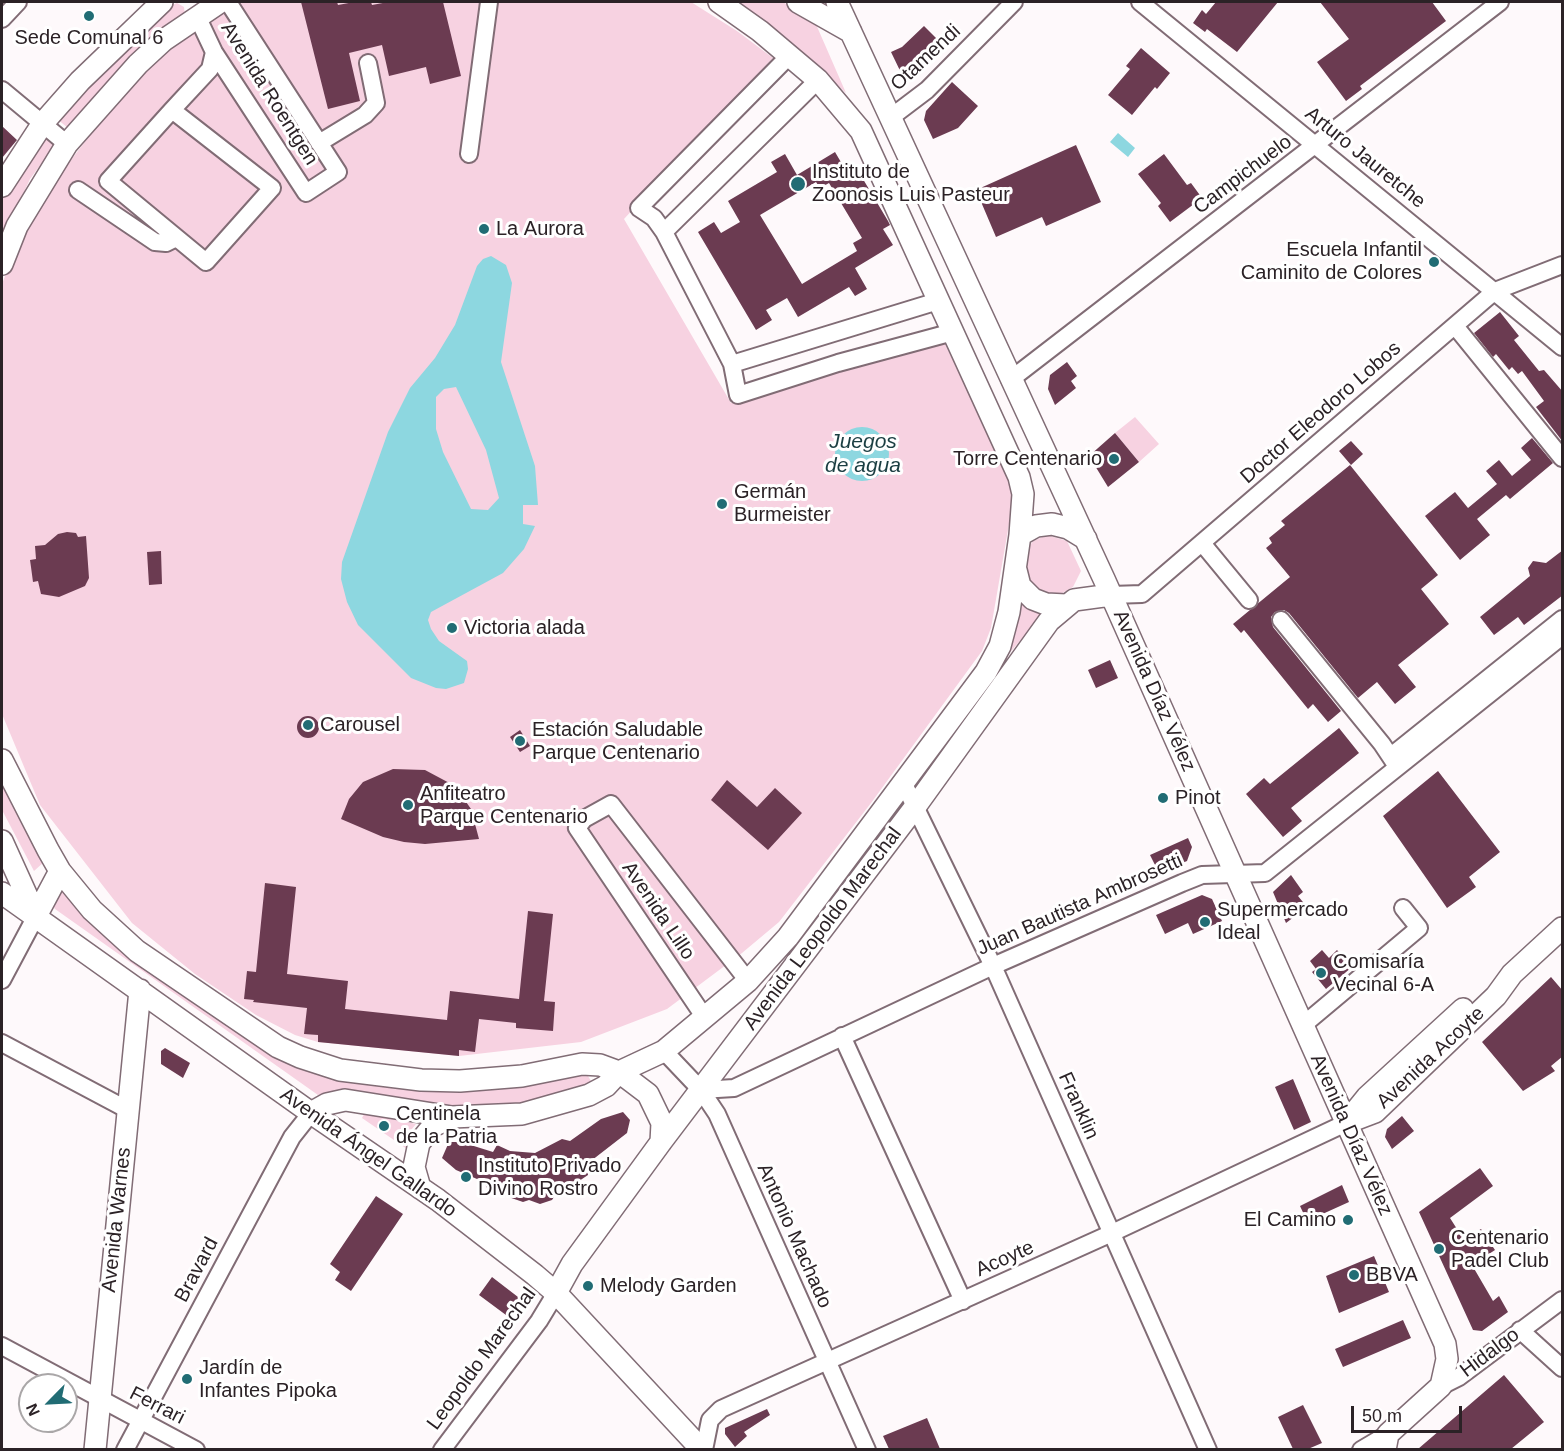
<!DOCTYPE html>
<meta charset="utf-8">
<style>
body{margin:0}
#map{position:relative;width:1564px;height:1451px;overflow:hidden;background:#fef9fb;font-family:Arial,sans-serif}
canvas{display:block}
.frame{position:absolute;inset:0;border:3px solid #2b2226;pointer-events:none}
.north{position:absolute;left:18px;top:1373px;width:60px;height:60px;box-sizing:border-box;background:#fff;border:2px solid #aaa7a8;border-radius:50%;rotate:246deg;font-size:16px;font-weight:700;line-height:24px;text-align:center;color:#2b2226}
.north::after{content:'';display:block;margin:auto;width:21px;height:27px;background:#216c74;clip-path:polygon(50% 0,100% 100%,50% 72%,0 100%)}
.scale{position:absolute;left:1351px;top:1406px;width:111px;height:27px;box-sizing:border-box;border:3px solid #2b2226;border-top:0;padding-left:8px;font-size:18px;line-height:21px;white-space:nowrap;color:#2b2226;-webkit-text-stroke:4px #fff;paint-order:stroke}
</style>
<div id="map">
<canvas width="1564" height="1451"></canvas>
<div class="frame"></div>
<div class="north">N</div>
<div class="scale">50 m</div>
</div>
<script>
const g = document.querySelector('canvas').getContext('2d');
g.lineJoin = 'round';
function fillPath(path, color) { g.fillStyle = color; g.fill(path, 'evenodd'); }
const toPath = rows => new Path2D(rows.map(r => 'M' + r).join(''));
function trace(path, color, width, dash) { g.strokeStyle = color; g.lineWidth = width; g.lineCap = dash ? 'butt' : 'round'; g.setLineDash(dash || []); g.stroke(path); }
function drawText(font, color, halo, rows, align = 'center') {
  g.font = font + ' Arial,sans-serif'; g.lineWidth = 6; g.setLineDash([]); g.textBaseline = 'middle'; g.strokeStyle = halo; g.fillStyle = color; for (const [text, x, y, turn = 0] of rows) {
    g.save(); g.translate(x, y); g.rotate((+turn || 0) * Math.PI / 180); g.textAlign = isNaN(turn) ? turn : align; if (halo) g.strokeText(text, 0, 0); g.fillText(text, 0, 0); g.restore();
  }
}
const green = toPath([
 [236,2,691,2,737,31,773,58,624,219,731,403,943,339,1009,480,1013,501,991,628,982,651,871,803,779,922,742,953,667,1009,581,1042,459,1056,318,1042,295,1035,256,1015,195,974,132,923,40,805,2,714,2,284,27,218,93,131,142,74,180,37],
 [736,2,783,2,815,22,846,93,786,39],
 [177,3,184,7,185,16,68,128,57,119,91,78,170,6],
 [40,132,55,145,30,179,2,240,2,198],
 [1135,417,1159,444,1139,462,1115,433],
 [1047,535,1067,541,1081,571,1073,587,1057,596,1042,594,1030,584,1025,570,1026,551,1033,541],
 [1020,601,1044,612,1003,661],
 [2,773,44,862,34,871,2,810],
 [60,886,120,951,260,1047,311,1069,588,1076,591,1081,589,1086,506,1107,468,1109,335,1092,318,1095,55,909,52,904],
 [365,1112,416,1124,407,1135,407,1149,362,1118]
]);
const water = toPath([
 [1118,133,1135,148,1128,157,1110,142],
 [491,256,506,265,512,283,501,362,535,466,538,505,523,505,523,524,535,526,524,549,503,573,431,612,428,620,431,629,439,641,467,661,468,669,464,683,446,689,436,688,411,678,358,625,347,602,341,579,342,562,388,432,410,388,435,358,455,325,477,266,483,259],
 [456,387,486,450,499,498,488,510,471,509,443,452,436,429,436,397,444,389],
 '835 454a27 27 0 1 1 54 0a27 27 0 1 1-54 0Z'
]);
const building = toPath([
 [301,2,337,2,338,5,354,2,371,2,372,5,388,2,443,2,461,76,430,84,426,67,389,76,382,45,349,53,360,101,328,109],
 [1216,2,1278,2,1237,52,1207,29,1205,32,1193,23,1202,10,1206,14],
 [1320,2,1432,2,1446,21,1360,86,1362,89,1346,101,1317,62,1349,39],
 [924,26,941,43,905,81,891,52,902,47],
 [1141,48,1170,73,1157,89,1155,87,1132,115,1108,95,1130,69,1126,66],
 [952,82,978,106,958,128,933,139,924,120,926,111],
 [2,126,17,140,2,158],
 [1076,145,1101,202,1046,226,1042,217,996,237,976,190],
 [835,152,845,169,854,164,888,221,890,225,883,229,893,245,855,268,867,289,855,296,849,287,798,317,787,298,766,310,772,320,756,330,698,232,714,222,721,233,740,222,728,201,777,172,771,162,785,154,797,175],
 [816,182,820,188,829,183,862,238,853,243,857,251,802,284,760,215],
 [1164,154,1187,185,1191,183,1202,198,1170,222,1158,206,1161,203,1138,174],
 [1500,312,1519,336,1514,340,1539,371,1544,370,1563,392,1563,442,1536,407,1544,401,1522,371,1518,374,1512,367,1509,370,1496,354,1493,357,1474,333],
 [1067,362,1077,376,1071,381,1076,388,1055,405,1048,389,1050,375],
 [1115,433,1139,462,1108,487,1089,456],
 [1532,438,1553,463,1510,499,1506,495,1477,519,1490,535,1460,560,1425,516,1455,492,1468,508,1497,484,1486,471,1499,460,1512,476,1531,460,1521,448],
 [1351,441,1363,454,1351,465,1339,451],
 [1350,465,1438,575,1421,589,1449,624,1398,665,1416,687,1395,704,1377,682,1358,698,1289,613,1284,610,1275,612,1271,617,1273,627,1341,711,1328,722,1313,704,1308,709,1244,630,1241,633,1233,624,1290,577,1266,548,1272,543,1269,538,1285,525,1281,521],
 [67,532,76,533,78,537,86,536,89,578,85,586,59,597,41,594,38,581,33,582,31,567,30,560,36,559,35,546,45,545,58,534],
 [1563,550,1563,595,1524,625,1518,617,1494,635,1480,617,1530,576,1528,568,1533,561,1546,563],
 [161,551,162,584,149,585,147,552],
 [1110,660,1118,678,1096,688,1088,670],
 '297 727a11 11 0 1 1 22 0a11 11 0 1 1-22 0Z',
 [1339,728,1359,753,1291,808,1302,821,1283,837,1246,794,1264,778,1270,784],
 [520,730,530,746,520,752,510,737],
 [393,769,425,770,455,786,471,809,479,839,425,844,404,842,383,837,341,819,349,799,363,782],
 [1438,771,1500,852,1469,877,1476,887,1447,908,1383,816],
 [727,780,757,807,775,788,802,813,768,850,711,800],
 [1188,838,1192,847,1187,861,1159,873,1150,855],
 [1291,875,1303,892,1298,896,1307,907,1286,923,1273,892],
 [265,883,296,887,287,974,348,981,345,1009,447,1020,450,991,519,999,528,911,553,914,544,1001,555,1002,553,1031,516,1028,516,1023,479,1019,475,1052,459,1050,459,1056,318,1042,318,1035,304,1034,307,1008,253,1002,254,1000,244,999,247,971,256,972],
 [1202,895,1212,899,1222,921,1193,934,1188,923,1165,934,1156,915],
 [1322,950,1329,958,1337,950,1352,967,1326,989,1312,972,1316,969,1310,961],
 [1551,977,1563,991,1563,1056,1551,1066,1555,1071,1523,1091,1482,1042],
 [165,1048,190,1063,183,1078,161,1064,161,1051],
 [1293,1079,1311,1122,1294,1130,1275,1087],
 [623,1112,630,1120,627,1133,587,1164,588,1175,567,1189,560,1188,552,1200,540,1204,529,1200,523,1202,488,1190,484,1182,456,1170,442,1158,449,1142,461,1142,493,1152,497,1145,510,1151,535,1153,562,1139,570,1141,601,1119],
 [1402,1116,1414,1131,1392,1149,1385,1137,1387,1129],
 [1480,1168,1493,1186,1450,1218,1464,1240,1481,1229,1495,1250,1472,1265,1493,1301,1499,1296,1508,1312,1482,1331,1473,1330,1419,1212],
 [1342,1185,1349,1202,1307,1221,1300,1206],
 [376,1196,403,1214,351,1291,335,1280,340,1272,330,1264],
 [1374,1256,1389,1292,1339,1313,1326,1276],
 [492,1277,518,1297,521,1304,510,1318,479,1295],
 [1403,1320,1411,1338,1343,1367,1335,1349],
 [1504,1375,1544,1422,1511,1449,1418,1449],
 [1303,1405,1322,1443,1308,1449,1293,1449,1278,1417],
 [767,1409,770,1415,744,1432,747,1436,735,1447,725,1434,725,1428],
 [927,1418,940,1449,889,1449,883,1436]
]);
const minor = toPath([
 [1140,2,1562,347],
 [197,16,214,52,306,193,338,172,228,2],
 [2,19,18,2],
 [790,55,639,208,654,218,664,232,732,364,738,395,838,363,953,332],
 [2,90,67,144],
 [172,110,272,188,206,262,108,181,172,110,210,69,214,52],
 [890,118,927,90,1014,2],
 [319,143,365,115,376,103,368,63],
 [469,154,489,2],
 [78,190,155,242,166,243,176,238],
 [664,232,818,80],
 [1455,326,1562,458],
 [732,364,938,301],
 [1010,380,1500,2],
 [1202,543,1249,600],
 [1111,595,1142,594,1495,291,1562,265],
 [1281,620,1382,744,1396,765],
 [1391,756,1562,619],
 [904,784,993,966,1208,1450],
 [2,980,36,916],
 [705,1018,577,828,584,819,611,804,748,981],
 [1302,1026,1419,928,1403,908],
 [842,1036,963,1301],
 [2,1043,128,1110],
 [664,1051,701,1090,717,1114,867,1450],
 [701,1090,734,1088,993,966,1182,883,1202,875,1265,873,1562,636],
 [1520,1330,1562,1368],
 [2,1346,196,1450],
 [1441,1386,1459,1377,1562,1300],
 [125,1450,292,1137,311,1113],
 [442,1450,539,1321,556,1293],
 [704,1450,710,1420,721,1409,1112,1233,1346,1123],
 [1361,1450,1388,1434]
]);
const major = toPath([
 [798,2,851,32],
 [837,2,1104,579,1445,1344,1447,1359,1441,1386,1388,1434,1385,1450],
 [2,186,43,123,80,81,162,2],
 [2,264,17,226,67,144,138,64,164,40,220,2],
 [1020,535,1036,526,1052,524,1068,528,1086,539],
 [1016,570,1020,586,1033,599,1046,604,1066,605],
 [2,760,48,850,60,871,92,910,137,951,278,1047,300,1057,340,1070,421,1080,460,1081,522,1076,582,1064,600,1065,619,1072,648,1094,662,1123,661,1142],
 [2,841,36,916],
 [2,893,311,1113,438,1200,535,1275,556,1293,702,1450],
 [36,916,60,871],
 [311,1113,327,1104,345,1100,452,1117,522,1114,589,1095,606,1086,619,1072,664,1051,748,981,788,937,986,672,1000,646,1009,612,1020,535,1023,494,1019,477,861,131,818,80,760,31,719,2],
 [1346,1123,1375,1112,1496,996,1512,974,1562,928],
 [1346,1123,1367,1097,1463,1009],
 [420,1188,414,1167,419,1143,433,1126,452,1117],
 [556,1293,572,1264,661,1142,915,807,1049,621,1074,600,1111,595],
 [95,1450,140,990]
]);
const markers = [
 [89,16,6,"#216c74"],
 [798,184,8,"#216c74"],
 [484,229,6,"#216c74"],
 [1434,262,6,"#216c74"],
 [1114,459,6,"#216c74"],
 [722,504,6,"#216c74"],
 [452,628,6,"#216c74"],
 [308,725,6,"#216c74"],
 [520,741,6,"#216c74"],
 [1163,798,6,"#216c74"],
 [408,805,6,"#216c74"],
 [1205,922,6,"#216c74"],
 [1321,973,6,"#216c74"],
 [384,1126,6,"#216c74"],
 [466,1177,6,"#216c74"],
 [1348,1220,6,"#216c74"],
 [1439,1249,6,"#216c74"],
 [1354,1275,6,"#216c74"],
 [588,1286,6,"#216c74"],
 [187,1379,6,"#216c74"]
];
const poiNames = [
 ["Sede Comunal 6",89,38,"center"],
 ["Instituto de",812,172],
 ["Zoonosis Luis Pasteur",812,195],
 ["La Aurora",496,229],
 ["Escuela Infantil",1422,250,"right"],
 ["Caminito de Colores",1422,273,"right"],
 ["Torre Centenario",1102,459,"right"],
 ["Germán",734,492],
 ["Burmeister",734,515],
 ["Victoria alada",464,628],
 ["Carousel",320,725],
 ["Estación Saludable",532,730],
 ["Parque Centenario",532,753],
 ["Anfiteatro",420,794],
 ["Parque Centenario",420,817],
 ["Pinot",1175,798],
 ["Supermercado",1217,910],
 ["Ideal",1217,933],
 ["Comisaría",1333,962],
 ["Vecinal 6-A",1333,985],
 ["Centinela",396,1114],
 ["de la Patria",396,1137],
 ["Instituto Privado",478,1166],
 ["Divino Rostro",478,1189],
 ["El Camino",1336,1220,"right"],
 ["Centenario",1451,1238],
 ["Padel Club",1451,1261],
 ["BBVA",1366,1275],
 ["Melody Garden",600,1286],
 ["Jardín de",199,1368],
 ["Infantes Pipoka",199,1391]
];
const streetNames = [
 ["Otamendi",926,58,-43],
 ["Avenida Roentgen",269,94,58],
 ["Arturo Jauretche",1365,158,39],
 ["Campichuelo",1243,175,-37],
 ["Doctor Eleodoro Lobos",1321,413,-41],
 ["Avenida Díaz Vélez",1154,691,66],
 ["Juan Bautista Ambrosetti",1080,905,-24],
 ["Avenida Lillo",658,911,56],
 ["Avenida Leopoldo Marechal",823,929,-53],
 ["Avenida Acoyte",1431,1058,-43],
 ["Franklin",1078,1106,66],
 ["Avenida Díaz Vélez",1351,1135,66],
 ["Avenida Ángel Gallardo",368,1153,35],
 ["Avenida Warnes",117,1220,-84],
 ["Antonio Machado",794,1236,66],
 ["Acoyte",1005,1259,-24],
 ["Bravard",197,1270,-62],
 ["Hidalgo",1490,1353,-37],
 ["Leopoldo Marechal",482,1359,-54],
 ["Ferrari",157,1406,27]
];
const waterNames = [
 ["Juegos",863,442],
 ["de agua",863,466]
];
fillPath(green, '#f7d2e1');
fillPath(water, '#8dd7e0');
fillPath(building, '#6b3b51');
trace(minor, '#816c75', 20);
trace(major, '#816c75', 24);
trace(minor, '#fff', 16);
trace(major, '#fff', 21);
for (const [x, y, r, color] of markers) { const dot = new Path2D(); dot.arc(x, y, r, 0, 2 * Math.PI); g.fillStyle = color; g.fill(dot); trace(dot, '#fff', 2); }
drawText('20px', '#2b2226', '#fff', poiNames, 'left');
drawText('20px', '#2b2226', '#fff', streetNames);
drawText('italic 21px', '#1b3e42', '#fff', waterNames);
</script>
